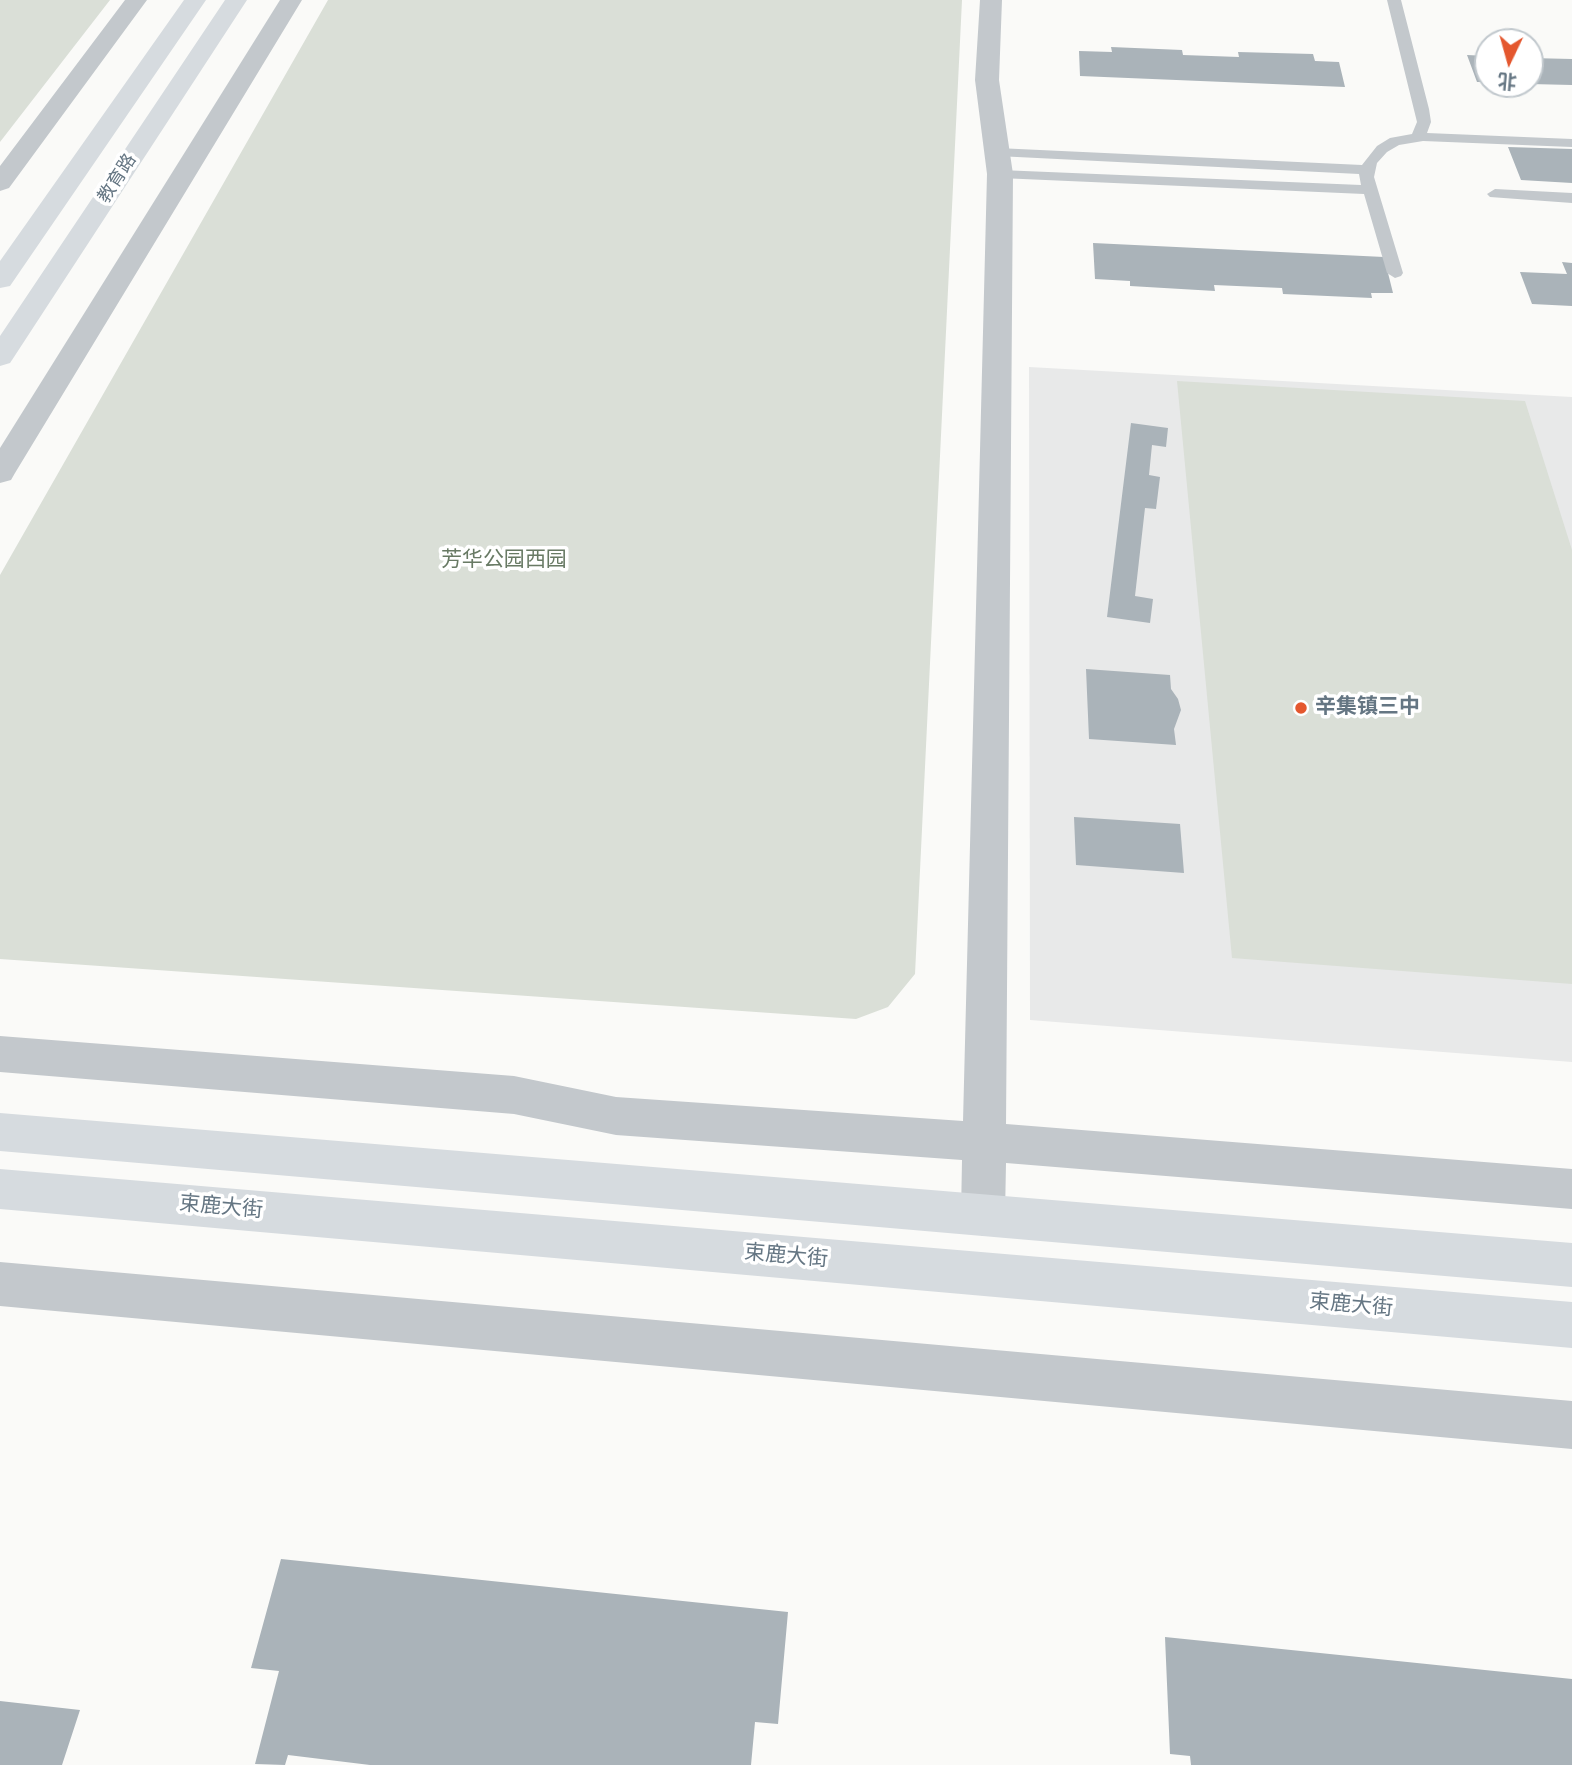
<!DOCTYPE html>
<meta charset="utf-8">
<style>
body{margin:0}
#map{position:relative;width:1572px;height:1765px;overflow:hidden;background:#fafaf8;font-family:"Titillium Web","Noto Sans SC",sans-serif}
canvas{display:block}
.north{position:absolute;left:1474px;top:28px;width:70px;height:70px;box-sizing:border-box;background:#fff;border:2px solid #c1c8cd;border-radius:50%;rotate:185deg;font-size:19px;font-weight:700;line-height:28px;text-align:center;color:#657683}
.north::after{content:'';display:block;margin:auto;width:24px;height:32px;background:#e4572e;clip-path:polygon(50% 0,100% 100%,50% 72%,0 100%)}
</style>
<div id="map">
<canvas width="1572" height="1765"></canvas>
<div class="north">北</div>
</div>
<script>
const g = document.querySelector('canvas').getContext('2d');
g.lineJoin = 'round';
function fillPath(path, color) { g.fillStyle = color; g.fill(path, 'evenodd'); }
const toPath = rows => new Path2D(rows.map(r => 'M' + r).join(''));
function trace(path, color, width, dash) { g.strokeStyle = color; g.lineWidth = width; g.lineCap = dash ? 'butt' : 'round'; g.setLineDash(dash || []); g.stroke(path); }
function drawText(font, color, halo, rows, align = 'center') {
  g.font = font + ' "Titillium Web","Noto Sans SC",sans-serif'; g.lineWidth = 7; g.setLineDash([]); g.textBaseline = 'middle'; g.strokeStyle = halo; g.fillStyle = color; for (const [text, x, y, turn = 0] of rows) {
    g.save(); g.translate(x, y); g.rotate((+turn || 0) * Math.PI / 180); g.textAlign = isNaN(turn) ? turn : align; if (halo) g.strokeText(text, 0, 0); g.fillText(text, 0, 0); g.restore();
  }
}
const built = toPath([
 [1029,367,1572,397,1572,1062,1030,1020]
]);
const green = toPath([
 [0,0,110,0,0,142],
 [328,0,962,0,915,974,888,1007,856,1019,0,959,0,575],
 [1177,381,1525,401,1572,550,1572,984,1232,958]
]);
const building = toPath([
 [1111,47,1182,50,1183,55,1239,57,1238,52,1313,54,1315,61,1339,62,1345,87,1080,76,1079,51,1112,52],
 [1467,55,1488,56,1488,82,1477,82],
 [1530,58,1572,59,1572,85,1530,84],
 [1508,147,1572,149,1572,183,1521,180],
 [1093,243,1384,257,1393,293,1371,293,1372,298,1283,294,1282,288,1214,285,1215,291,1130,286,1130,281,1095,279],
 [1562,262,1572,263,1572,306,1532,304,1520,272,1567,274],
 [1131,423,1168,428,1166,447,1152,445,1149,475,1160,477,1156,509,1145,508,1135,596,1153,599,1150,623,1107,617],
 [1086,669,1170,675,1171,689,1178,699,1181,710,1174,729,1176,745,1089,739],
 [1074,817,1180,824,1184,873,1076,865],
 [281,1559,788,1612,778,1724,755,1722,751,1765,370,1765,288,1755,285,1765,255,1764,279,1671,251,1668],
 [1165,1637,1572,1679,1572,1765,1191,1765,1190,1756,1170,1754],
 [0,1701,80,1710,62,1765,0,1765]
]);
const lane = toPath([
 [1387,0,1401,0,1429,109,1431,122,1427,133,1572,139,1572,147,1423,141,1399,145,1387,152,1377,163,1374,177,1403,273,1401,276,1395,278,1387,273,1364,194,1000,178,993,174,1000,170,1361,185,1359,174,997,156,990,152,997,148,1362,165,1377,146,1390,138,1412,134,1417,122,1387,0],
 [1495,189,1572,193,1572,203,1490,197,1487,194,1495,189]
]);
const street = toPath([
 [125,0,147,0,9,188,0,191,0,166,125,0],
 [280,0,302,0,15,473,11,480,0,483,0,448,280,0],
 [980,0,1002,0,999,80,1013,174,1006,1124,1572,1169,1572,1209,1006,1163,1005,1215,999,1230,983,1236,967,1230,961,1215,962,1160,616,1135,514,1114,0,1072,0,1036,514,1076,616,1097,963,1121,987,174,975,80,980,0],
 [0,1262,1572,1401,1572,1449,0,1306,0,1262]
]);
const secondary = toPath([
 [0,1113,1572,1243,1572,1287,0,1151,0,1113],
 [0,1169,1572,1302,1572,1348,0,1209,0,1169]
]);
const primary = toPath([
 [184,0,206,0,10,286,0,288,0,261,184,0],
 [225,0,247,0,14,357,10,363,0,366,0,336,225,0]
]);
const markers = [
 [1301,708,7,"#e4572e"]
];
const farStreetnames = [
 ["教育路",118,179,-57]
];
const parkNames = [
 ["芳华公园西园",504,561]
];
const poiNames = [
 ["辛集镇三中",1315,708]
];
const streetNames = [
 ["束鹿大街",221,1208,5],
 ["束鹿大街",786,1257,5],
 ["束鹿大街",1351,1306,5]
];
fillPath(built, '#e8e9e9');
fillPath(green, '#dadfd7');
fillPath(building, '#aab3b9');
fillPath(lane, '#c3c8cc');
fillPath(street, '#c3c8cc');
fillPath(secondary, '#d6dbdf');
fillPath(primary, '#d6dbdf');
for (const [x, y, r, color] of markers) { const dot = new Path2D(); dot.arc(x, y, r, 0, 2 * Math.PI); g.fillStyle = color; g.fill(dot); trace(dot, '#fff', 2.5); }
drawText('18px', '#657683', '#fff', farStreetnames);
drawText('21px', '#687a64', '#fff', parkNames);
drawText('bold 21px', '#657683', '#fff', poiNames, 'left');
drawText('21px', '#657683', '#fff', streetNames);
</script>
